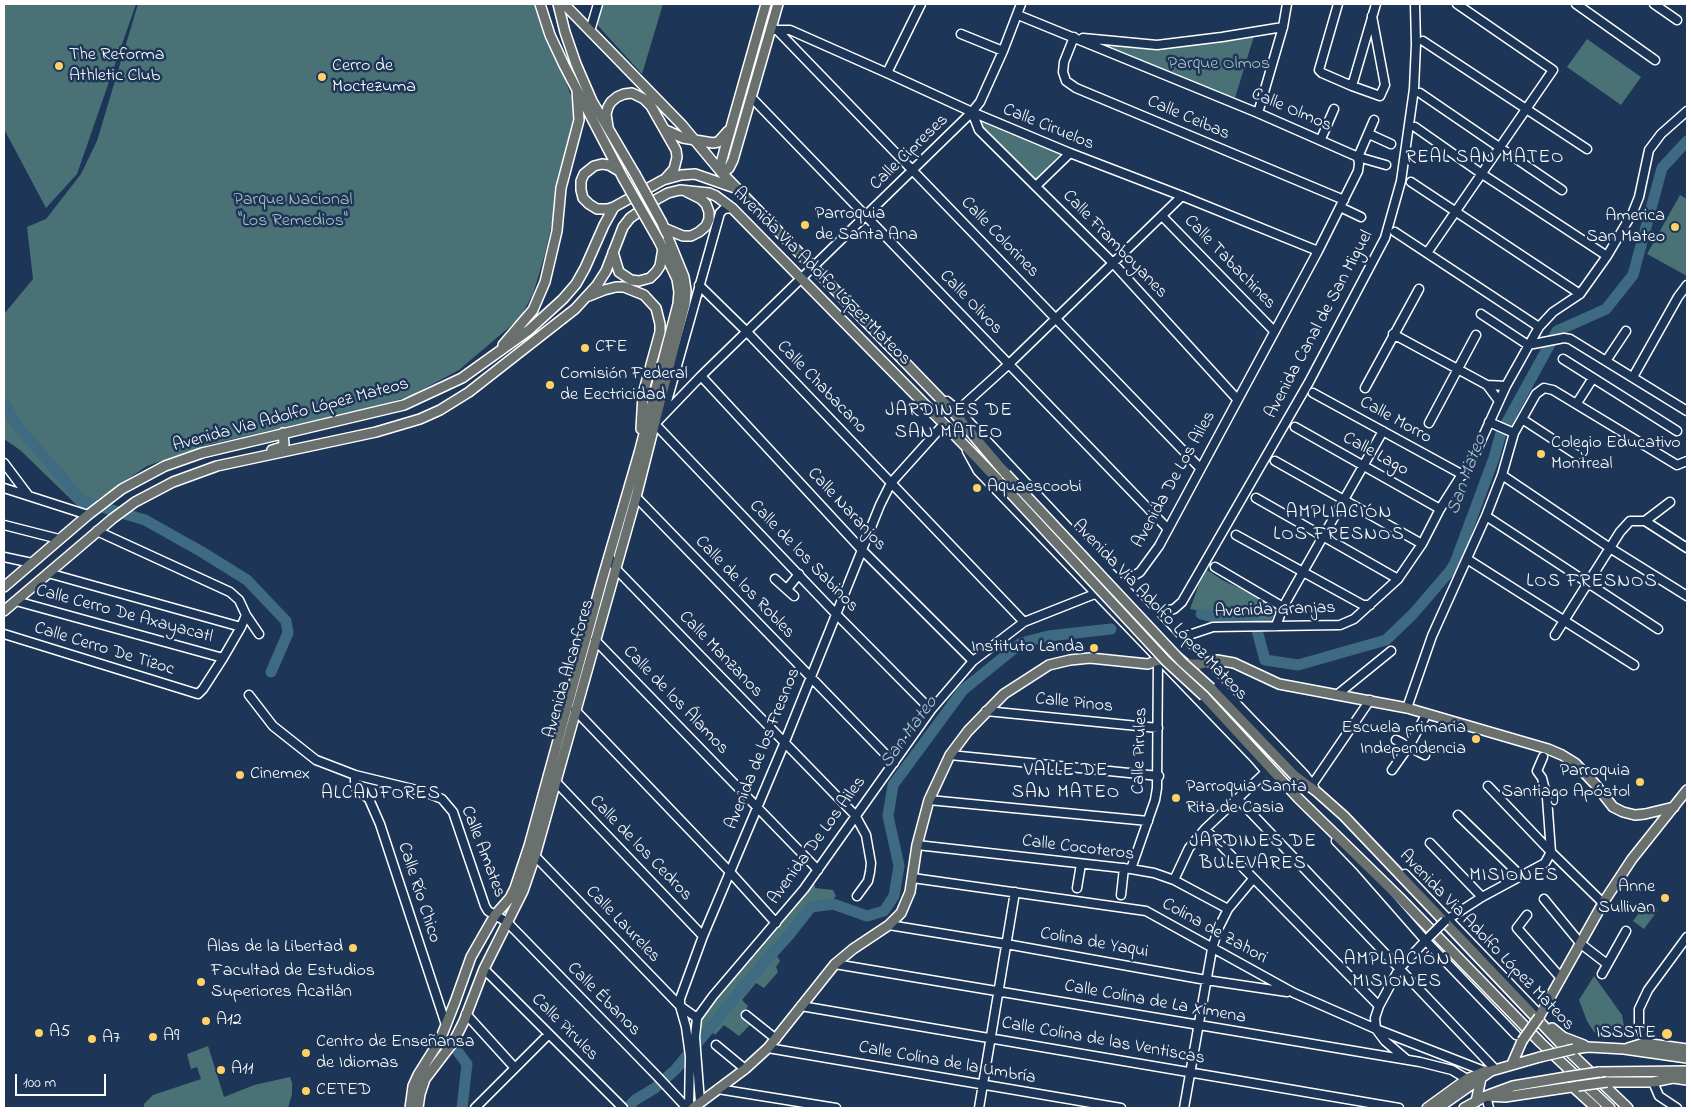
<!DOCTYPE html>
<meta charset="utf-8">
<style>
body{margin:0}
#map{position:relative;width:1691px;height:1112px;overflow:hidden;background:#1d3557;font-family:"Indie Flower",sans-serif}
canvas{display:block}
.frame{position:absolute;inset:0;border:5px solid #fff;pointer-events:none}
.scale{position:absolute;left:15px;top:1074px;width:91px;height:22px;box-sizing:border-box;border:2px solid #fff;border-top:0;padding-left:6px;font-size:15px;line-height:18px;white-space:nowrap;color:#fff;-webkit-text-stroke:4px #1d3557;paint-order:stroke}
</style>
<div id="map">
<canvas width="1691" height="1112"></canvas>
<div class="frame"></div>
<div class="scale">100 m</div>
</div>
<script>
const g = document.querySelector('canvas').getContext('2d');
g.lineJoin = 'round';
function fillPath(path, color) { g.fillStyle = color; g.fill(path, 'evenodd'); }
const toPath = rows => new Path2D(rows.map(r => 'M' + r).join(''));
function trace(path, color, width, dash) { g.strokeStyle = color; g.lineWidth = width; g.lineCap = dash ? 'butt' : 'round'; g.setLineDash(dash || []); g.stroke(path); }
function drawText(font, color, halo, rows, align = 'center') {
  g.font = font + ' "Indie Flower",sans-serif'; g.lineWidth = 5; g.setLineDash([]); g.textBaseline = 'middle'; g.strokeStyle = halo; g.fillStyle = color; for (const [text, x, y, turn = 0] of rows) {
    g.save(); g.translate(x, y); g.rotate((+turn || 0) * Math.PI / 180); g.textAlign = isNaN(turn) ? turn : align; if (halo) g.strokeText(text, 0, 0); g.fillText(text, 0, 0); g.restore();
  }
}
const green = toPath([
 [4,4,136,4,77,174,46,208,4,129],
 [138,4,538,4,574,104,575,122,545,254,533,294,520,318,459,370,412,395,387,404,211,444,147,466,82,510,20,450,4,439,4,314,33,279,27,227,46,219,81,174,97,141],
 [593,4,663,4,642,74,590,17],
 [1254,36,1235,98,1088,40,1159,47],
 [1587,39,1641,77,1621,105,1567,67],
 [977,117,1060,154,1034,181,982,130],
 [1680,195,1687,199,1687,276,1647,254],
 [1207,570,1224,581,1248,592,1278,608,1271,620,1256,621,1254,617,1215,614,1190,609,1199,584],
 [814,882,815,888,833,890,836,896,831,902,810,905,792,935,775,953,780,961,776,967,778,972,764,988,756,983,742,1000,748,1006,742,1016,751,1024,739,1036,724,1025,715,1035,711,1031,698,1042,697,1018,804,889],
 [1647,902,1658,910,1644,929,1633,921],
 [1594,976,1622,1015,1626,1037,1594,1032,1587,1021,1579,1000],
 [208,1046,224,1097,254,1085,290,1077,292,1083,292,1094,288,1108,144,1108,144,1104,153,1095,201,1079,197,1067,191,1069,187,1054]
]);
const river = toPath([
 [4,403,17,425,82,501,145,520,202,552,247,580,286,621,288,633,271,672],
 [1201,614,1221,619,1254,619,1265,660,1298,665,1386,640,1413,614,1450,571,1455,563,1494,458,1501,433,1557,331,1606,309,1633,275,1662,168,1687,141],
 [455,1048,467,1064,462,1108],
 [628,1108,635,1100,655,1088,676,1069,760,967,789,935,811,907,833,904,867,916,884,911,894,896,899,866,888,816,893,785,963,690,1021,643,1048,636,1111,629]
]);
const minor = toPath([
 [1338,4,1319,70,1322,73,1352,86,1380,96,1385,85,1372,16],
 [1576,4,1655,60],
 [1654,4,1677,20],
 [1018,15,1258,113,1358,157,1386,165],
 [775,30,790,30,887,73,972,112,1070,153,1182,196,1318,251],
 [777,30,1200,468],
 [590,31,598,4],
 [961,34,1003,51],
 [1074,37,1064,62,1063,72,1066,81,1076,88,1344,200],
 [1083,38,1157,45,1222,37,1283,27],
 [1423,41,1587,149],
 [887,73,921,4],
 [1352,86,1376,4],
 [1420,93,1562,190],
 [751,97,1168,529],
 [972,112,979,130,1113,263,1237,399],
 [1258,113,1283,27,1287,4],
 [1415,127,1482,174,1607,256],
 [1369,134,1391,144],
 [1321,139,1334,109],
 [1358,157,1374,120],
 [1411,182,1580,294],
 [1036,186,1070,153],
 [1340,207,1361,217],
 [1162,216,1274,331],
 [1395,232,1539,327],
 [1427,253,1553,70,1457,4],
 [699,285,747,332,1024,622],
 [1481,314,1528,345,1564,338,1570,339,1687,411],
 [1393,334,1487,385,1499,401],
 [1563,359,1677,431],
 [1606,361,1626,331],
 [701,376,862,550,973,661],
 [1633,377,1678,297,1687,285],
 [1487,385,1506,386],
 [1365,388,1419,289],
 [1313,393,1463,475],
 [947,401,958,410,1176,643,1201,664,1205,671,1304,774,1314,787],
 [1577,403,1593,378],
 [664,412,720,213,724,209,732,208],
 [956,412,1009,364,1182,196],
 [1522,419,1577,455],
 [1489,422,1514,433],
 [1429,423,1476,335],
 [1295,427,1440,509],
 [967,451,978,471,1255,759,1266,772,1281,784],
 [1275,461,1422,544],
 [4,463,28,495],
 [1502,475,1610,548,1687,596],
 [4,488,88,515],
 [636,497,894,763],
 [1256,498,1398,579],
 [1486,516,1658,629],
 [1645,521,1670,502],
 [4,525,59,539],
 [97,531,230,592,239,600,246,615,259,634],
 [1236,535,1363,605,1370,605],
 [609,556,616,569,855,815,866,835,871,863,870,872,868,881,857,896],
 [4,557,32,563],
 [1467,559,1634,665],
 [1215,567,1283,607],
 [48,573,241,627],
 [775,579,794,596],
 [787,589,799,574],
 [16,601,223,658],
 [1149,614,1174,609,1182,602,1309,382,1385,238,1401,181,1414,89,1416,44,1415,4],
 [1276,626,1283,607,1383,431],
 [4,634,198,694,203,689,223,658,241,627,246,615],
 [1555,635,1620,532,1630,521,1645,521,1687,548],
 [595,640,818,870],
 [1158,660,1176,643,1189,635,1213,627,1340,625,1354,619,1398,579,1422,544,1440,509,1475,454,1506,386,1539,327,1553,312,1580,294,1607,256,1633,212,1639,197,1649,150,1661,134,1687,111],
 [1338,694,1391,651],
 [249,695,273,726,316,760,355,775,425,792,442,799,453,812,485,906,488,911,507,922,657,1076,687,1108],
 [1407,708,1432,636,1486,516,1502,475,1514,433,1536,394,1544,388,1553,390,1677,465,1687,461],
 [575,710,730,872,776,923],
 [931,710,836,614,655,424,701,376,972,112,980,102,1003,51,1021,4],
 [986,711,1158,728],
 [1396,740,1425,755],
 [950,755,1159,776],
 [1392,770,1409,746,1426,715],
 [355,775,355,787,369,799,380,824,446,1025],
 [556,782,703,936],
 [1312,785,1370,700],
 [1488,786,1551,852,1603,903],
 [1238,799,1495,1069],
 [929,800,1148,821],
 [1458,815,1521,876],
 [1205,829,1379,1006],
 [1336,841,1361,867,1425,940,1516,1035],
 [1430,843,1482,897],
 [917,845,1131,869,1154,873,1174,880,1228,909],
 [532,855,535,856,680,1006,697,1018],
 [1131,869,1155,800,1157,788,1158,660],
 [1405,874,1540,1015],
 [913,878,1146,911,1294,993,1376,1029,1484,1071],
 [1174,880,1189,848,1205,829,1266,772],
 [1077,888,1081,864],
 [1121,895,1124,868],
 [1544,899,1581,944,1607,964],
 [1527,915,1517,928,1561,978],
 [1445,921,1482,897,1545,863,1551,852,1547,798,1542,778,1537,771,1543,757],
 [889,925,1006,944,1206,980,1287,992],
 [835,964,1420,1062,1452,1070,1467,1079],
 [484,969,623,1108],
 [1602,974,1626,931],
 [801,1006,1399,1108],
 [466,1014,515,1068],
 [746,1015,776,1039],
 [1651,1044,1643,1035,1639,1025,1639,1009,1648,990,1687,937],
 [716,1045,745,1069],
 [768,1048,1121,1108],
 [1406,1059,1385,1041,1376,1029,1375,1018,1379,1006,1399,969,1428,938],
 [1653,1082,1659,1096,1677,1108],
 [718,1089,836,1108],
 [1486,1096,1489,1108],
 [700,1102,695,1037,697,1018,713,996,804,889,931,710,973,661,1024,622,1120,584,1140,572,1159,546,1318,251,1358,171,1359,164,1358,157],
 [475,1108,549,1034],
 [689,1108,690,1056,686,1027,680,1006,680,999,703,936,784,744,880,505,891,483,944,424],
 [979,1108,1015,892],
 [1184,1108,1212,949,1218,929,1228,909,1253,879]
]);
const major = toPath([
 [540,4,550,35,564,65,623,178],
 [558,4,565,32,576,64,592,101,635,174],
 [564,4,682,125,722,173,955,414,1006,474],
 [608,127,606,114,608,107,611,102,617,97,624,94,632,93,644,99,651,106,676,150,677,157,674,169,665,179],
 [668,131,683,138,713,143,718,142,728,131],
 [722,173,729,168,733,160,778,4],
 [722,173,721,163,724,152,766,4],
 [614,207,608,209,597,209,589,204,583,198,581,190,581,181,584,174,594,166,602,164,609,165,619,171],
 [664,228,683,236,691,236,699,232,706,226,709,219,709,212,706,204,701,199,687,192],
 [613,252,619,272,631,280,639,281,650,278,656,272,660,266,663,248],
 [589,296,604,290,616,287,624,287,644,295,656,308,660,324,660,332,643,394,641,429],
 [503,345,533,310,545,282,557,231,561,188,579,120,577,90],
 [272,450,282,447,284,444,283,433],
 [4,587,88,515,122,489,165,466,202,453,404,405,462,378,529,330,563,299,576,284,585,268,604,225,614,207,663,180,681,175,695,174,738,189],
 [4,611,112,519,135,502,173,482,217,466,376,432,420,419,440,410,469,392,575,309,597,285,606,271,623,227,630,218,657,199,668,193,680,190,709,193,716,196,732,208,944,424,1001,483],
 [1211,688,1294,775,1317,792,1344,816,1559,1042,1628,1108],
 [1204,696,1298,798,1400,898,1541,1043,1610,1108],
 [1539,1017,1603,903,1632,859,1687,790],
 [1552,1028,1563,1037,1584,1045],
 [1628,1048,1641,1044,1651,1044,1687,1049],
 [1574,1049,1588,1047,1624,1049,1687,1058],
 [1512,1064,1522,1041],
 [1599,1072,1687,1071],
 [1607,1082,1653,1082,1673,1078,1687,1080],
 [1573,1087,1596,1108],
 [1486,1096,1505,1097,1578,1086],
 [1476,1102,1481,1078],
 [410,1108,413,1086,418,1075,440,1040,455,1002,471,957,495,915,510,898,515,888,529,846,602,580,639,453,678,304,679,292,677,279,659,241],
 [418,1108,420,1094,425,1079,454,1041,464,1021,484,969,523,891,535,856,636,497,685,304,686,290,684,277,662,223],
 [693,1108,745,1069,768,1048,835,964,853,949,889,925,901,913,910,892,917,845,929,800,950,755,968,731,1004,694,1049,665,1070,660,1090,658,1148,664,1158,660,1190,664,1201,664,1217,660,1234,663,1279,684,1407,708,1548,749,1562,755,1575,763,1595,784,1613,807,1623,812,1635,815,1645,814,1674,807],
 [1427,1108,1467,1079,1486,1071],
 [1438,1108,1491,1071,1540,1057],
 [1464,1108,1486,1096,1513,1086,1566,1077]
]);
const minorBridge = toPath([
 [1430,936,1445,921]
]);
const majorBridge = toPath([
 [635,174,662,223],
 [623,178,659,241],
 [1006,474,1182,662,1211,688],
 [1001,483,1166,661,1204,696],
 [1522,1041,1539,1017],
 [1540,1057,1574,1049],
 [1566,1077,1599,1072],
 [1578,1086,1607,1082]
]);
const markers = [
 [59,66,5,"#ffd166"],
 [322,77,5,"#ffd166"],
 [805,225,5,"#ffd166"],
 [1675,227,5,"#ffd166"],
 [585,348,5,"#ffd166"],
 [550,385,5,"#ffd166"],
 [1541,454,5,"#ffd166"],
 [977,488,5,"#ffd166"],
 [1094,648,5,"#ffd166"],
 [1476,739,5,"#ffd166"],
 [240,775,5,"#ffd166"],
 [1640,782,5,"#ffd166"],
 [1176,798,5,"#ffd166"],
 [1665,898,5,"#ffd166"],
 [353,948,5,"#ffd166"],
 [201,982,5,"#ffd166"],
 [206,1021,5,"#ffd166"],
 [39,1033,5,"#ffd166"],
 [1667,1034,6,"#ffd166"],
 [153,1037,5,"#ffd166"],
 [92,1039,5,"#ffd166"],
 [306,1053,5,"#ffd166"],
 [221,1070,5,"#ffd166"],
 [306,1091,5,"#ffd166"]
];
const poiNames = [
 ["The Reforma",69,56],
 ["Athletic Club",69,77],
 ["Cerro de",332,67],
 ["Moctezuma",332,88],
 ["Parroquia",815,215],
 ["de Santa Ana",815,236],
 ["America",1665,217,"right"],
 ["San Mateo",1665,238,"right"],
 ["CFE",595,348],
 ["Comisión Federal",560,375],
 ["de Eectricidad",560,396],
 ["Colegio Educativo",1551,444],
 ["Montreal",1551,465],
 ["Aquaescoobi",987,488],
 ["Instituto Landa",1084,648,"right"],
 ["Escuela primaria",1466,729,"right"],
 ["Independencia",1466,750,"right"],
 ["Parroquia",1630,772,"right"],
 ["Santiago Apóstol",1630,793,"right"],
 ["Cinemex",250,775],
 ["Parroquia Santa",1186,788],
 ["Rita de Casia",1186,809],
 ["Anne",1655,888,"right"],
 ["Sullivan",1655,909,"right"],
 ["Alas de la Libertad",343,948,"right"],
 ["Facultad de Estudios",211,972],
 ["Superiores Acatlán",211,993],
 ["A12",216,1021],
 ["A5",49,1033],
 ["ISSSTE",1656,1034,"right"],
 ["A9",163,1037],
 ["A7",102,1039],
 ["Centro de Enseñansa",316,1043],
 ["de Idiomas",316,1064],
 ["A11",231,1070],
 ["CETED",316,1091]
];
const parkNames = [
 ["Parque Olmos",1219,65],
 ["Parque Nacional",293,201],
 ["\"Los Remedios\"",293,222]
];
const streetNames = [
 ["Calle Olmos",1291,111,23],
 ["Calle Ceibas",1188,119,23],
 ["Calle Ciruelos",1048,128,22],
 ["Calle Cipreses",910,153,-44],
 ["Calle Colorines",999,238,46],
 ["Calle Framboyanes",1114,245,46],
 ["Calle Tabachines",1229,263,46],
 ["Avenida Via Adolfo López Mateos",821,277,45],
 ["Calle Olivos",970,303,46],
 ["Avenida Canal de San Miguel",1320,325,-62],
 ["Calle Chabacano",821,388,46],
 ["Avenida Via Adolfo López Mateos",291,416,-15],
 ["Calle Morro",1395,421,29],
 ["Calle Lago",1375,455,29],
 ["Avenida De Los Ailes",1175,480,-61],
 ["Calle Naranjos",846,510,47],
 ["Calle de los Sabinos",803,557,46],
 ["Calle de los Robles",744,588,46],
 ["Avenida Via Adolfo López Mateos",1159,611,46],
 ["Avenida Granjas",1275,611,-2],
 ["Calle Cerro De Axayacatl",124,615,15],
 ["Calle Cerro De Tizoc",104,650,17],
 ["Calle Manzanos",720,655,46],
 ["Avenida Alcanfores",570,669,-74],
 ["Calle de los Álamos",675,701,46],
 ["Calle Pinos",1074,704,6],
 ["Avenida de los Fresnos",764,749,-68],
 ["Calle Pirules",1141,751,-88],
 ["Avenida De Los Ailes",818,841,-54],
 ["Calle de los Cedros",640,849,46],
 ["Calle Cocoteros",1078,849,7],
 ["Calle Amates",482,852,69],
 ["Calle Río Chico",418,893,72],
 ["Calle Laureles",622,925,46],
 ["Colina de Zahori",1214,932,29],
 ["Avenida Via Adolfo López Mateos",1486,941,46],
 ["Colina de Yaqui",1094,944,10],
 ["Calle Ébanos",603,1000,45],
 ["Calle Colina de La Ximena",1155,1003,10],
 ["Calle Pirules",564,1028,45],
 ["Calle Colina de las Ventiscas",1103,1042,10],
 ["Calle Colina de la Umbría",947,1064,10]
];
const neighbourhoodNames = [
 ["REAL SAN MATEO",1485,159],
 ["JARDINES DE",949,412],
 ["SAN MATEO",949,434],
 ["AMPLIACIÓN",1339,514],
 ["LOS FRESNOS",1339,536],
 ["LOS FRESNOS",1592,583],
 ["VALLE DE",1066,772],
 ["SAN MATEO",1066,794],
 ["ALCANFORES",381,795],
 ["JARDINES DE",1253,843],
 ["BULEVARES",1253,865],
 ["MISIONES",1514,877],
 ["AMPLIACIÓN",1397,961],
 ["MISIONES",1397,983]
];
const waterNames = [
 ["San Mateo",1468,475,-70],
 ["San Mateo",910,733,-54]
];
fillPath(green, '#4a7276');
trace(river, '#3e6a82', 11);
trace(minor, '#fff', 11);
trace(major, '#fff', 12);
trace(minor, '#1d3557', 8);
trace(major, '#6a706d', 9);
trace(minorBridge, '#fff', 11, []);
trace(majorBridge, '#fff', 12, []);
trace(minorBridge, '#1d3557', 8);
trace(majorBridge, '#6a706d', 9);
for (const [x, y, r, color] of markers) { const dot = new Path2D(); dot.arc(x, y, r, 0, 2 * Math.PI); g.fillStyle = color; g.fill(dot); trace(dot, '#1d3557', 2); }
drawText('18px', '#fff', '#1d3557', poiNames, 'left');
drawText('18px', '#aec0c1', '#1d3557', parkNames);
drawText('18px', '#fff', '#1d3557', streetNames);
g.letterSpacing = '1px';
drawText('19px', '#fff', '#1d3557', neighbourhoodNames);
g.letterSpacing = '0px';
drawText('italic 19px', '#b2c3cd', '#1d3557', waterNames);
</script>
